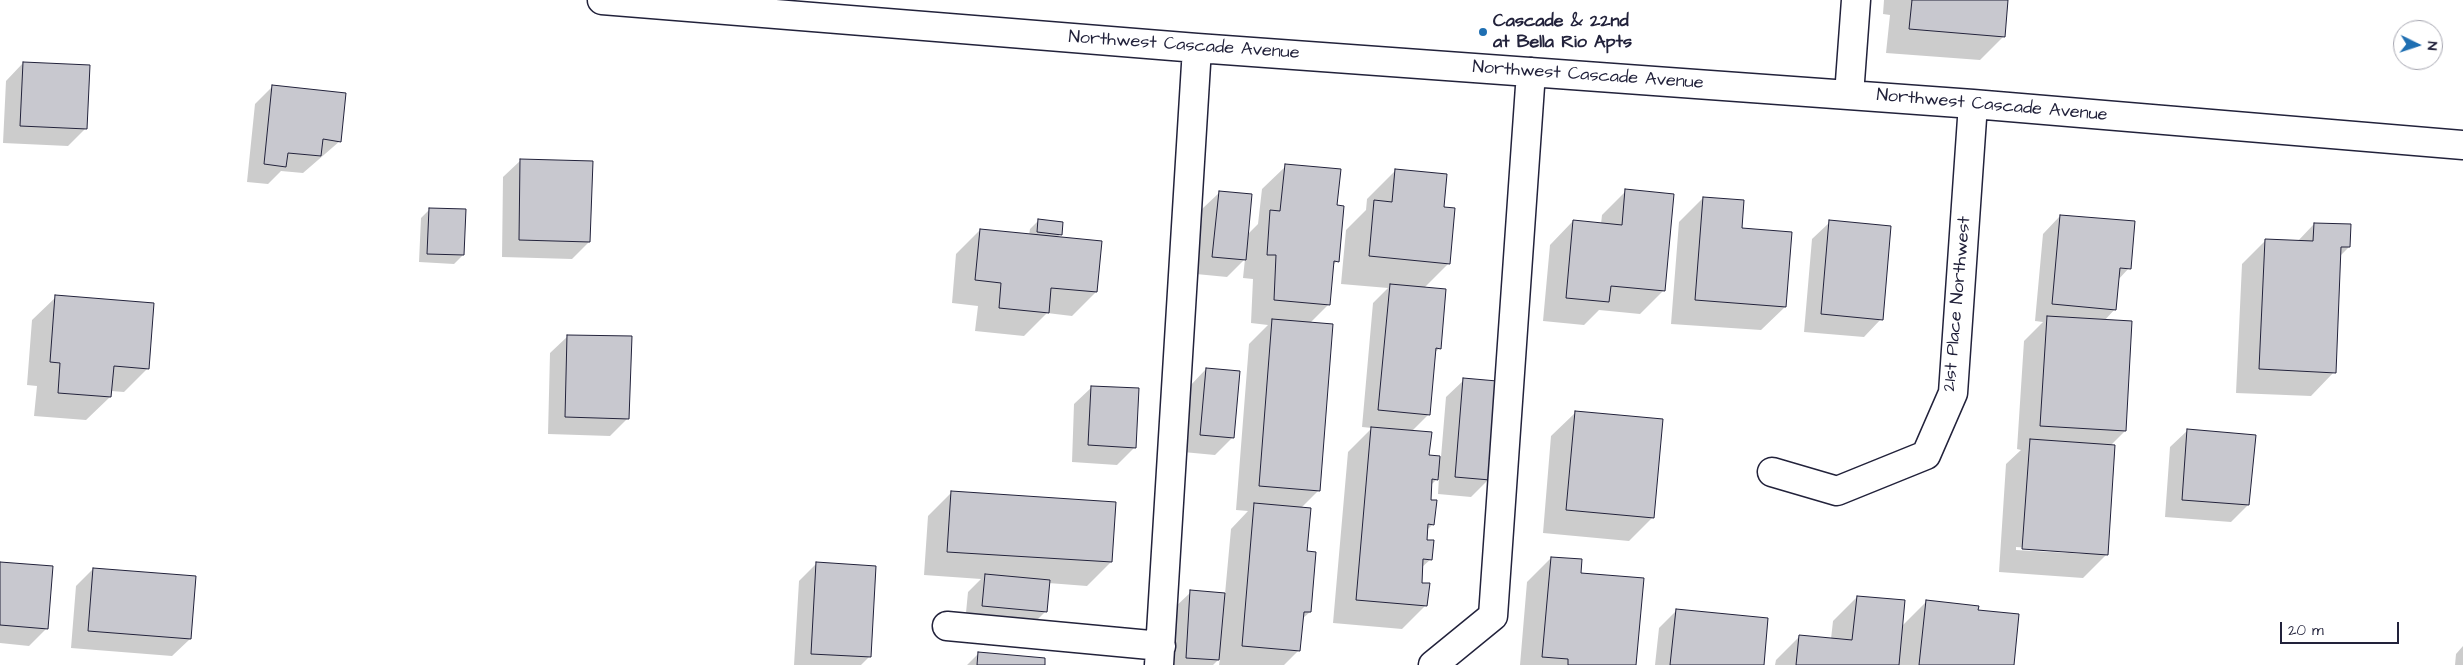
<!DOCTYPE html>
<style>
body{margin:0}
#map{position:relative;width:2463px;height:665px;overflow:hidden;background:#fff;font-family:"Architects Daughter",sans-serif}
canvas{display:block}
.north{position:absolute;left:2393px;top:20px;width:50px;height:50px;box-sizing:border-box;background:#fff;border:1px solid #a7a7b1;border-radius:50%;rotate:94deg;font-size:14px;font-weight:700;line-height:20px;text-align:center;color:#22223b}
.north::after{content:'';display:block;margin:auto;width:18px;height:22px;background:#1f6fb2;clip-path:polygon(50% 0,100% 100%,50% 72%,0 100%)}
.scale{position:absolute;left:2280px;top:622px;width:119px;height:22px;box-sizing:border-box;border:2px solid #22223b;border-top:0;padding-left:6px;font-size:15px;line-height:18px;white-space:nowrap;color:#22223b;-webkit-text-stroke:4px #fff;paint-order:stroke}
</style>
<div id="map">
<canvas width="2463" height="665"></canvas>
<div class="north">N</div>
<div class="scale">20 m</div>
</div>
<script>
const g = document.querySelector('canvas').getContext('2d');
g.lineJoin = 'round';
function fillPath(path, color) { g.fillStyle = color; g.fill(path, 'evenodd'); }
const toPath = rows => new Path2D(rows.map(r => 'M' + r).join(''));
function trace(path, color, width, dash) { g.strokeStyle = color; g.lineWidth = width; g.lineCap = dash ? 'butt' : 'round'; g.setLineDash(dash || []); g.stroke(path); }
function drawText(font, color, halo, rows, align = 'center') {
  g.font = font + ' "Architects Daughter",sans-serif'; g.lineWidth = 5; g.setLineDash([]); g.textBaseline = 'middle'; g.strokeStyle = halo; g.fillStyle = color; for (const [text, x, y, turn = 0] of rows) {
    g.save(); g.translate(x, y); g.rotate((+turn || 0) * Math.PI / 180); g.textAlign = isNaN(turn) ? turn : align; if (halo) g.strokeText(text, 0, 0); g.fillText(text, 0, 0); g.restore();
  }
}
const shadow = toPath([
 [1884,0,2007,0,2004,36,1980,60,1886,53,1890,15,1883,14],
 [23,63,85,129,68,146,3,143,6,81],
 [273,86,340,141,303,173,281,171,268,184,247,182,255,104],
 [521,160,589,242,572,259,502,257,503,177],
 [1286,166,1336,207,1337,261,1332,266,1329,304,1310,323,1319,490,1301,508,1310,612,1302,619,1299,650,1284,665,1219,665,1220,658,1213,665,1169,665,1173,609,1191,592,1225,594,1231,529,1248,511,1236,510,1249,344,1268,325,1251,323,1253,279,1243,278,1245,259,1227,277,1196,274,1202,209,1220,192,1247,235,1258,224,1262,189],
 [1395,171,1443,208,1449,263,1424,288,1440,348,1434,353,1429,414,1411,432,1428,456,1441,457,1446,397,1464,380,1488,480,1471,497,1438,494,1439,477,1431,485,1429,501,1433,524,1427,530,1426,541,1431,559,1421,568,1420,584,1426,605,1402,629,1333,623,1348,452,1372,428,1362,427,1373,303,1388,288,1341,284,1346,230,1366,210,1367,199],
 [1626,191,1664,290,1640,314,1599,310,1584,325,1543,321,1550,245,1573,221,1601,224,1602,215],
 [1703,198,1741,229,1785,307,1761,330,1671,324,1679,222],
 [430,209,463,255,454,264,419,262,421,218],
 [2060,216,2129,268,2117,281,2115,309,2104,321,2125,431,2110,446,2107,554,2083,578,1999,572,2006,464,2021,450,2017,449,2024,341,2043,322,2035,321,2043,234],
 [2016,547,2086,552,2086,554,2016,550],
 [1039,220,1060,234,1057,238,1101,242,1096,292,1072,316,1047,313,1024,336,975,331,978,306,952,303,956,254,980,230,1029,235,1030,229],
 [1830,222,1881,319,1864,337,1804,332,1812,239],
 [2314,224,2349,247,2340,256,2334,372,2311,396,2236,393,2242,264,2266,240,2297,242],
 [56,297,148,368,124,392,111,391,110,397,86,420,34,416,37,386,27,385,32,320],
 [568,336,628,418,610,436,548,434,550,353],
 [1206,369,1233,437,1215,455,1183,452,1189,387],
 [1092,387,1135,447,1117,465,1072,462,1074,404],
 [1575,413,1653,517,1629,541,1543,533,1551,436],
 [2188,430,2248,505,2231,522,2165,517,2170,447],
 [952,492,1111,562,1087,586,1048,583,1046,611,1028,629,965,623,968,592,981,579,924,575,928,516],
 [1551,558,1580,574,1635,665,1520,665,1527,582],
 [0,563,47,628,29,646,0,643],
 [816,564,869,657,861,665,794,665,799,581],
 [93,569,190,639,172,656,71,648,76,586],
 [1857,597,1902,626,1926,602,1977,611,2013,665,1775,665,1776,660,1800,636,1831,639,1833,621],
 [1676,611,1763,665,1655,665,1659,628],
 [2463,646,2463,665,2455,665,2456,654],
 [979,653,1043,665,967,665]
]);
const building = toPath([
 [1912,0,2008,0,2005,37,1909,29,1912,0],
 [23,62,90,65,87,129,20,126,23,62],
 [272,85,346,93,341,142,323,139,321,156,288,153,286,167,264,164,272,85],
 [520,159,593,161,590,242,519,240,520,159],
 [1285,164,1341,169,1337,205,1344,206,1339,262,1334,261,1330,305,1274,300,1276,255,1267,255,1270,210,1280,211,1285,164],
 [1395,169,1447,174,1444,207,1455,208,1450,264,1369,256,1374,200,1392,202,1395,169],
 [1625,189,1674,194,1665,291,1611,286,1609,302,1566,298,1573,220,1622,225,1625,189],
 [1219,191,1252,194,1246,260,1212,257,1219,191],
 [1703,197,1744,200,1742,228,1792,232,1786,307,1695,300,1703,197],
 [429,208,466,209,464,255,427,254,429,208],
 [2060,215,2135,221,2131,269,2120,268,2116,310,2052,304,2060,215],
 [1038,219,1063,222,1062,235,1037,232,1038,219],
 [1829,220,1891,226,1883,320,1821,314,1829,220],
 [2314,223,2351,224,2350,247,2341,247,2336,373,2259,369,2265,239,2313,241,2314,223],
 [980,229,1102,241,1097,292,1051,288,1049,313,999,308,1001,283,975,280,980,229],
 [1390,284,1446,289,1441,349,1436,348,1430,415,1378,410,1390,284],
 [55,295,154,303,149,369,114,366,111,397,58,393,60,363,50,362,55,295],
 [2047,316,2132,321,2126,431,2040,426,2047,316],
 [1272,319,1333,324,1320,491,1259,486,1272,319],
 [567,335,632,336,629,419,565,417,567,335],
 [1206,368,1240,371,1234,438,1200,435,1206,368],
 [1463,378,1497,381,1490,480,1455,477,1463,378],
 [1091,386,1139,388,1136,448,1088,445,1091,386],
 [1575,411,1663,419,1654,518,1566,510,1575,411],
 [1371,427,1432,432,1429,455,1440,456,1438,480,1432,479,1431,500,1437,500,1434,525,1428,524,1427,540,1434,540,1432,560,1423,559,1422,583,1430,583,1427,606,1356,600,1371,427],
 [2187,429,2256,435,2249,505,2182,500,2187,429],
 [2030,439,2115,445,2108,555,2022,549,2030,439],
 [951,491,1116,502,1112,562,947,552,951,491],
 [1254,503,1311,508,1307,551,1316,552,1311,612,1304,612,1300,651,1242,646,1254,503],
 [1551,557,1582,559,1581,573,1644,578,1636,665,1568,665,1568,659,1542,657,1551,557],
 [0,562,53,566,48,629,0,625,0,562],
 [816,562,876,566,871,657,811,654,816,562],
 [93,568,196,576,191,639,88,631,93,568],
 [985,574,1050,580,1047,612,982,606,985,574],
 [1190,590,1225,593,1219,660,1186,658,1190,590],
 [1857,596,1905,600,1899,665,1796,665,1799,635,1852,640,1857,596],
 [1926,600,1979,606,1978,610,2019,614,2014,665,1919,665,1926,600],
 [1676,609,1768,618,1764,665,1670,665,1676,609],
 [978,652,1045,658,1045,665,977,665,978,652]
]);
const minor = toPath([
 [602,0,1197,48,1973,104,2463,145],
 [1849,95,1856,0],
 [1772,472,1837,491,1926,455,1953,393,1973,104],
 [947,626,1161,646],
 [1159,665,1197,48],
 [1433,665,1493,616,1531,72]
]);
const markers = [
 [1483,32,5,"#1f6fb2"]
];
const poiNames = [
 ["Cascade & 22nd",1493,22],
 ["at Bella Rio Apts",1493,43]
];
const streetNames = [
 ["Northwest Cascade Avenue",1184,46,4],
 ["Northwest Cascade Avenue",1588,76,4],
 ["Northwest Cascade Avenue",1992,106,5],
 ["21st Place Northwest",1958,304,-85]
];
fillPath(shadow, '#0003');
fillPath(building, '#c8c8cf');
trace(building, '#22223b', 1);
trace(minor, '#22223b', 31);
trace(minor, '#fff', 28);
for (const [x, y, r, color] of markers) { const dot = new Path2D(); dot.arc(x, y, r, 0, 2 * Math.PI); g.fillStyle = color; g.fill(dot); trace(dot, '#fff', 2); }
drawText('bold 18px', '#22223b', '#fff', poiNames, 'left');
drawText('18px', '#22223b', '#fff', streetNames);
</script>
